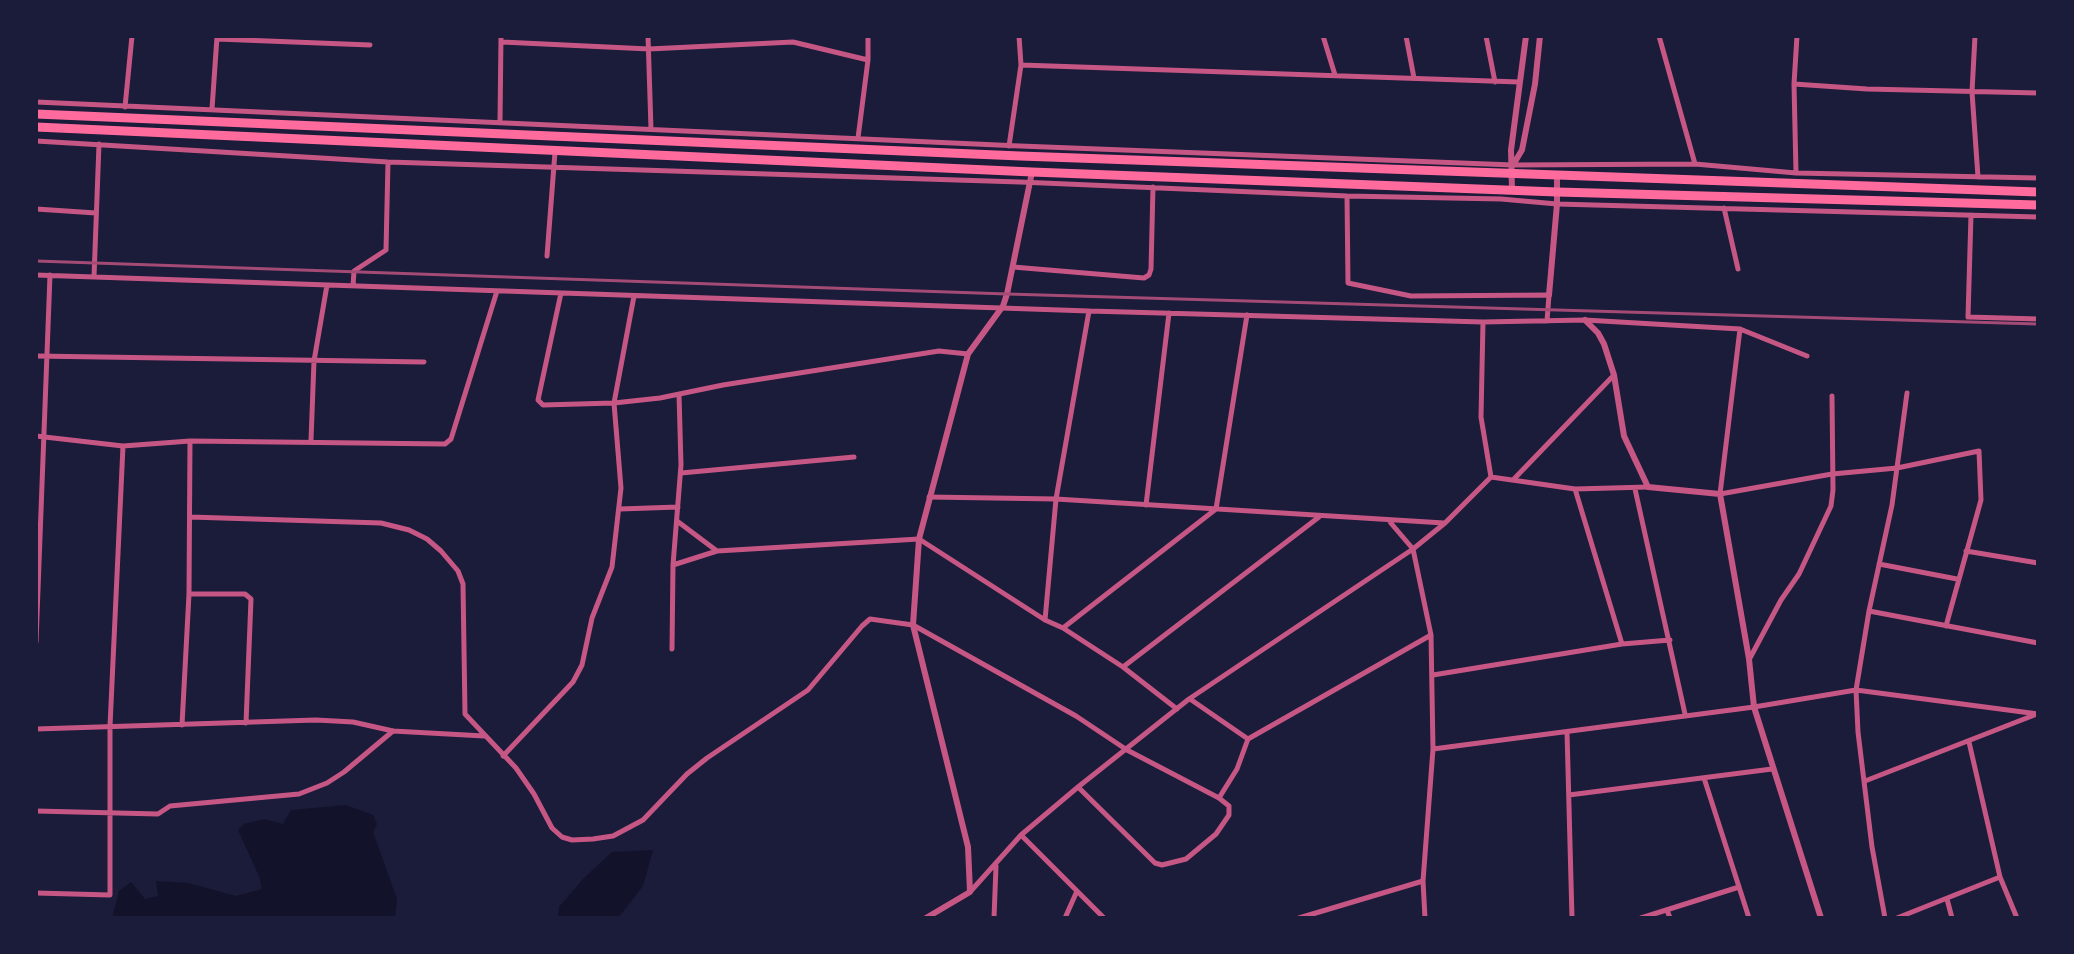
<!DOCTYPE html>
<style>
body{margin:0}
#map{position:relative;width:2074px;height:954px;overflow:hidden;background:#1b1b3a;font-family:Karla,sans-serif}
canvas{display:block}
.frame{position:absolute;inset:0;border:38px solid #1b1b3a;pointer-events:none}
</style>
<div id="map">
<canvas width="2074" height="954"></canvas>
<div class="frame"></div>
</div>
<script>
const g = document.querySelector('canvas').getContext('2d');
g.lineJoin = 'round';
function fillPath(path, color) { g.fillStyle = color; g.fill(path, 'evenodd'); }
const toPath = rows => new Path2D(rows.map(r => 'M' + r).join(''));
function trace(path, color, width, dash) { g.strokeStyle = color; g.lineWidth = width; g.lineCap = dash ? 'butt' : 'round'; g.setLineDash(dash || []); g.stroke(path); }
const water = toPath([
 [346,805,373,815,377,824,373,832,397,899,395,918,112,918,119,891,131,882,145,899,158,896,156,881,188,883,236,896,262,889,259,876,238,830,244,824,264,819,283,824,291,810],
 [653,850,643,886,618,918,558,918,559,907,583,879,612,852]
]);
const minor = toPath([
 [648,36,651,129],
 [1323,36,1335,75],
 [1406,36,1414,78],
 [1486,36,1495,82],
 [1659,36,1695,164],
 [1975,36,1972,92,1978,177],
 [217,39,370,45],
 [502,42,649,49,793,42,868,60],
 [1021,65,1519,82],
 [1794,84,1867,89,2038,93],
 [36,102,1020,146,1513,165,1695,164,1796,173,2038,178],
 [125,107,132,36],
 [212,109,217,37],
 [500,122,501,36],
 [858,138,868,60,868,36],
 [36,141,388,162,1020,182,1347,196,1501,199,1557,204,2038,217],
 [1009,146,1021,65,1019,36],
 [1796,173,1794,84,1797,36],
 [1347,196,1348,283,1411,296,1549,295,1547,321],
 [1724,208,1738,269],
 [36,209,96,213],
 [1971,215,1968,317,2038,319],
 [547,256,555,152],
 [1013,267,1144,278,1149,275,1151,269,1153,187],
 [36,275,1089,311,1483,322,1585,320,1740,329,1807,356],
 [94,277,99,144],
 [353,286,354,271,386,250,388,162],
 [561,293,538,400,543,405,614,403,660,398,723,385,939,351,968,354],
 [1483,322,1481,417,1491,477],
 [1740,329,1720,494,1832,474,1897,468,1979,451,1981,500,1946,626],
 [36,356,424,362],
 [36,436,123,446,190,441,445,444,451,439,497,291],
 [311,440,314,361,327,285],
 [681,473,854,457],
 [1513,480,1614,375],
 [1575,489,1622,644],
 [1635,489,1685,714],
 [929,497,1056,499,1444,523],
 [1146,505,1169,313],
 [620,509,678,507],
 [190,517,381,523,409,530,427,539,441,551,458,571,463,584,465,714,516,768,534,794,552,828,562,837,572,840,593,839,613,836,643,820,687,774,707,758,808,690,862,626,870,619,913,625,1076,716,1127,750,1219,798,1229,806,1229,815,1216,834,1186,859,1162,865,1155,863,1078,787],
 [677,521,717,551],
 [1390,522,1413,549,1431,635,1433,749,1423,881,1425,918],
 [1966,551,2038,563],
 [1879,564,1957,579],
 [673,565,717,551,919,539,1045,620,1063,628,1123,667,1177,709],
 [189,594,245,594,251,599,246,723],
 [1869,611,2038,643],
 [1045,620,1056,499,1089,311],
 [1063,628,1216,509,1247,315],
 [36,642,50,275],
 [672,649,673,565,681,465,679,394],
 [1750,658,1781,600,1799,574,1831,506,1833,490,1832,396],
 [1123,667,1319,517],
 [1433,675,1622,644,1670,640],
 [1190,699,1248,739],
 [182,725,189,594,190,441],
 [36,729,316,720,353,722,393,731,484,736],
 [1567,732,1572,918],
 [1969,742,2000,877,2017,918],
 [1433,749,1754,707,1856,690,2038,714],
 [503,756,573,682,582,665,592,618,612,567,621,488,614,403,634,296],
 [1704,778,1749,918],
 [1865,781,2037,714],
 [1569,795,1772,769],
 [1219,798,1237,769,1248,739,1431,635],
 [36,811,158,814,170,806,299,794,327,783,344,772,393,731],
 [1021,835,1104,918],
 [970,892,1021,835,1078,787,1189,699,1413,549,1445,523,1491,477,1575,489,1648,487],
 [36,893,110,895,110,726,123,446],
 [1947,899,1952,918],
 [1667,910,1670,918],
 [994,918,996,866],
 [1065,918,1077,891],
 [1299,918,1423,881],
 [1641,918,1739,887],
 [1885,918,1872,847,1858,732,1856,690,1869,611,1892,505,1907,393],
 [1897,918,2000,877]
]);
const tertiary = toPath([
 [1513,165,1522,150,1535,84,1540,36],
 [1512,190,1511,150,1526,36],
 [1549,295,1557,204,1557,176],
 [1585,320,1598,333,1604,344,1614,375,1624,436,1648,487,1720,494,1749,659,1754,707,1821,918],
 [926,918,970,892,968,847,913,625,919,539,968,354,1003,306,1007,294,1032,172]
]);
const trunk = toPath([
 [36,114,1020,156,2038,192],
 [36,127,1032,172,1557,192,2038,205]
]);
const rail = toPath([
 [36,261,1007,294,2038,324]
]);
fillPath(water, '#12122b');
trace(minor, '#c65784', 5);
trace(tertiary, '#c65784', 6);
trace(trunk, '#ff6b9d', 9);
trace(rail, '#a44b75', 3);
</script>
